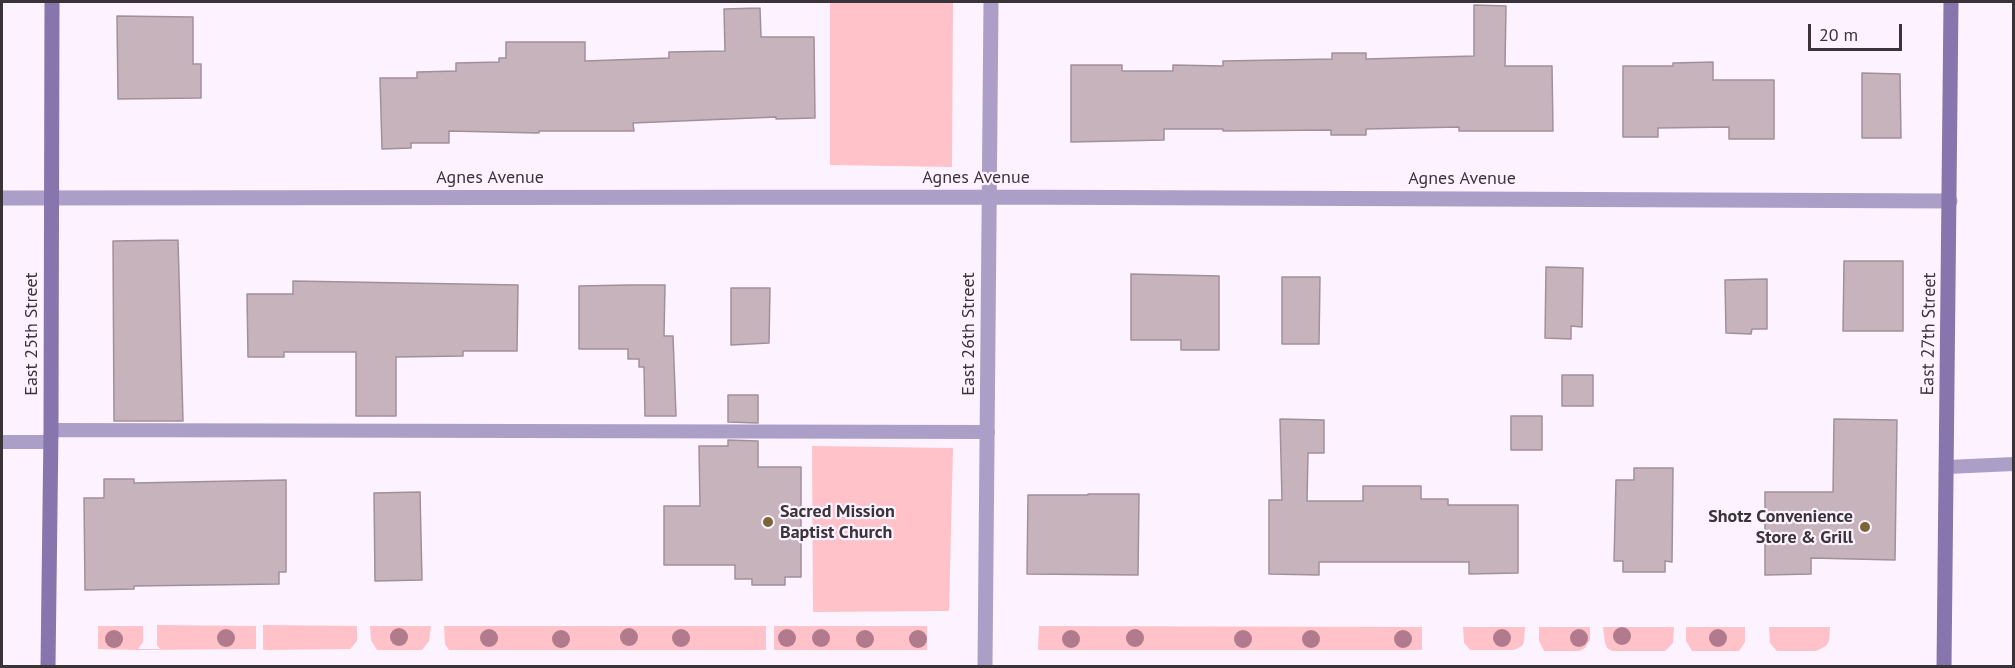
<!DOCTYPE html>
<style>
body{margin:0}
#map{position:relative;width:2015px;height:668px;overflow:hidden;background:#fdf2ff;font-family:"PT Sans",sans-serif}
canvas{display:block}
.frame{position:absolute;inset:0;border:3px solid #3a343a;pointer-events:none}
.scale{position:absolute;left:1808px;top:24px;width:94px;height:27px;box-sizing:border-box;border:3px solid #3a343a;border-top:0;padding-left:8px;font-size:18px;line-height:21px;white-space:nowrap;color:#3a343a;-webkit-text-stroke:4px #fdf2ff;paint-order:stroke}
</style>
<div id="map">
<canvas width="2015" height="668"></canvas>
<div class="frame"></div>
<div class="scale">20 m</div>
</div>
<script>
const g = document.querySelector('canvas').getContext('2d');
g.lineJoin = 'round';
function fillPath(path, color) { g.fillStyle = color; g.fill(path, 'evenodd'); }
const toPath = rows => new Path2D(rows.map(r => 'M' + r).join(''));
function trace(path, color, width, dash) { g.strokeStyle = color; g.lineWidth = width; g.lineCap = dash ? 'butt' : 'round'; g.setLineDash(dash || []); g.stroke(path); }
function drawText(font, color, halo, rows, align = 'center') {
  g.font = font + ' "PT Sans",sans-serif'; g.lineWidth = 4.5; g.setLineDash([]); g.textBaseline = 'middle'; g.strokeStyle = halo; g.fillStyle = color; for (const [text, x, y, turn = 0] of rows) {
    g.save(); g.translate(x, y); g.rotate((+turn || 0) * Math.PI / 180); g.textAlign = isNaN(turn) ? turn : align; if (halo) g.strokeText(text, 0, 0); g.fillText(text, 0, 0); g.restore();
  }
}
const green = toPath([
 [830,2,953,2,952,167,830,165],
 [812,446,953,448,949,611,813,612],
 [157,625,256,626,256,649,137,650,98,649,98,626,143,626,143,642,138,649,160,649,157,645],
 [263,625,357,626,357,641,350,649,263,650],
 [370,626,431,626,429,641,422,650,377,650,371,640],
 [444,626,766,626,766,650,449,650,445,644],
 [774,626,927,626,927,650,774,650],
 [1039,626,1422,627,1422,650,1038,650],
 [1463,627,1525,627,1524,642,1522,646,1514,650,1470,650,1464,643],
 [1539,627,1590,627,1590,640,1585,648,1579,651,1544,651,1539,641],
 [1603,627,1674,627,1673,643,1665,651,1612,651,1607,648,1605,643],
 [1686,627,1745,627,1745,642,1739,651,1692,651,1686,641],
 [1769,627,1830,627,1829,641,1826,646,1816,651,1777,651,1770,643]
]);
const building = toPath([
 [1474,5,1506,6,1505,66,1552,66,1553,131,1459,131,1459,127,1366,129,1366,135,1331,135,1331,130,1223,131,1223,129,1164,129,1164,140,1071,142,1071,65,1122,65,1122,71,1173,71,1173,65,1223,66,1223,61,1332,59,1332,53,1366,53,1366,59,1474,56,1474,5],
 [760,8,761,37,814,37,815,118,776,119,776,117,633,123,634,131,539,131,539,133,449,131,449,143,411,143,411,148,382,149,380,78,417,78,417,72,456,71,456,63,499,62,499,58,506,58,506,42,585,42,585,61,669,58,669,52,725,51,724,9,760,8],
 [117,16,193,17,193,64,201,64,201,98,118,99,117,16],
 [1713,62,1713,80,1774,80,1774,139,1729,139,1729,127,1658,128,1658,137,1623,137,1623,66,1673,66,1673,63,1713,62],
 [1862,73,1900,74,1901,138,1862,138,1862,73],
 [178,240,183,421,114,421,113,241,178,240],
 [1844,261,1903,261,1903,331,1843,331,1844,261],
 [1546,267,1583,268,1582,327,1571,326,1571,339,1545,338,1546,267],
 [1131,274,1219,276,1219,350,1181,350,1181,340,1131,340,1131,274],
 [1282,277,1320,277,1319,344,1282,344,1282,277],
 [1767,279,1767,329,1752,329,1751,334,1726,333,1725,280,1767,279],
 [293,281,518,285,517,351,463,351,463,356,396,357,396,416,356,416,356,352,284,352,284,357,248,357,247,294,293,294,293,281],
 [629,285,665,285,664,336,673,336,676,416,645,416,644,367,639,367,639,359,628,359,628,349,579,349,579,286,629,285],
 [731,288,770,288,769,343,731,345,731,288],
 [1562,375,1593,375,1593,406,1562,406,1562,375],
 [728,395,758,395,758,423,728,422,728,395],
 [1511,416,1542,416,1542,450,1511,450,1511,416],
 [1280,419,1324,420,1324,453,1308,453,1307,501,1363,501,1363,486,1421,486,1421,499,1448,499,1448,505,1518,505,1518,573,1469,574,1469,562,1319,562,1319,575,1269,574,1269,500,1282,500,1280,419],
 [1834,419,1897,420,1895,560,1811,558,1811,574,1765,575,1765,492,1833,492,1834,419],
 [728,440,758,441,758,467,801,467,801,577,785,577,785,585,752,585,752,579,735,579,735,565,664,565,664,506,700,506,699,446,728,446,728,440],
 [1634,468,1673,468,1672,562,1665,561,1665,572,1623,572,1623,561,1614,561,1616,480,1634,480,1634,468],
 [104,479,134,479,134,483,286,480,286,572,279,572,279,584,134,586,134,589,85,590,84,498,104,498,104,479],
 [420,492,422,580,375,581,374,493,420,492],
 [1088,494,1139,494,1138,575,1027,574,1028,495,1088,495,1088,494]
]);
const lane = toPath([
 [51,430,988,432],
 [2,442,51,442],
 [1947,467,2014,464]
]);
const street = toPath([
 [2,198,989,197,1950,201],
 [985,666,991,2]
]);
const secondary = toPath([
 [48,666,51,430,52,2],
 [1944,666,1951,2]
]);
const trees = [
 [1622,636],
 [399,637],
 [629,637],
 [226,638],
 [489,638],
 [681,638],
 [787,638],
 [821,638],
 [1135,638],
 [1502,638],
 [1579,638],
 [1718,638],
 [114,639],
 [561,639],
 [865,639],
 [918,639],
 [1071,639],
 [1243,639],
 [1311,639],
 [1403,639]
];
const markers = [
 [768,522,6,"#7d6535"],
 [1865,527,6,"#7d6535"]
];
const streetNames = [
 ["Agnes Avenue",490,178],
 ["Agnes Avenue",976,178],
 ["Agnes Avenue",1462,179],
 ["East 25th Street",32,334,-90],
 ["East 26th Street",969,334,-90],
 ["East 27th Street",1929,334,-89]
];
const poiNames = [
 ["Sacred Mission",780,512],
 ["Baptist Church",780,533],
 ["Shotz Convenience",1853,517,"right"],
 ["Store & Grill",1853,538,"right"]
];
fillPath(green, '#fec2c8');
fillPath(building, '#c6b3bc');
trace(building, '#a29099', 1.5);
trace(lane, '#ab9fc7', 14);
trace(street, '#ab9fc7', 15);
trace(secondary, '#8775ae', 15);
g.fillStyle = '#b17a8d';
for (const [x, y] of trees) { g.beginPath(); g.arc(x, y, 9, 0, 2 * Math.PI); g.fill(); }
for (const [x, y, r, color] of markers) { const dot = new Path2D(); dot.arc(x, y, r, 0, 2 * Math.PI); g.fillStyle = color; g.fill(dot); trace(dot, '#fdf2ff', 2); }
drawText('18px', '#3a343a', '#fdf2ff', streetNames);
drawText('bold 18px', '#3a343a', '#fdf2ff', poiNames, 'left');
</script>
